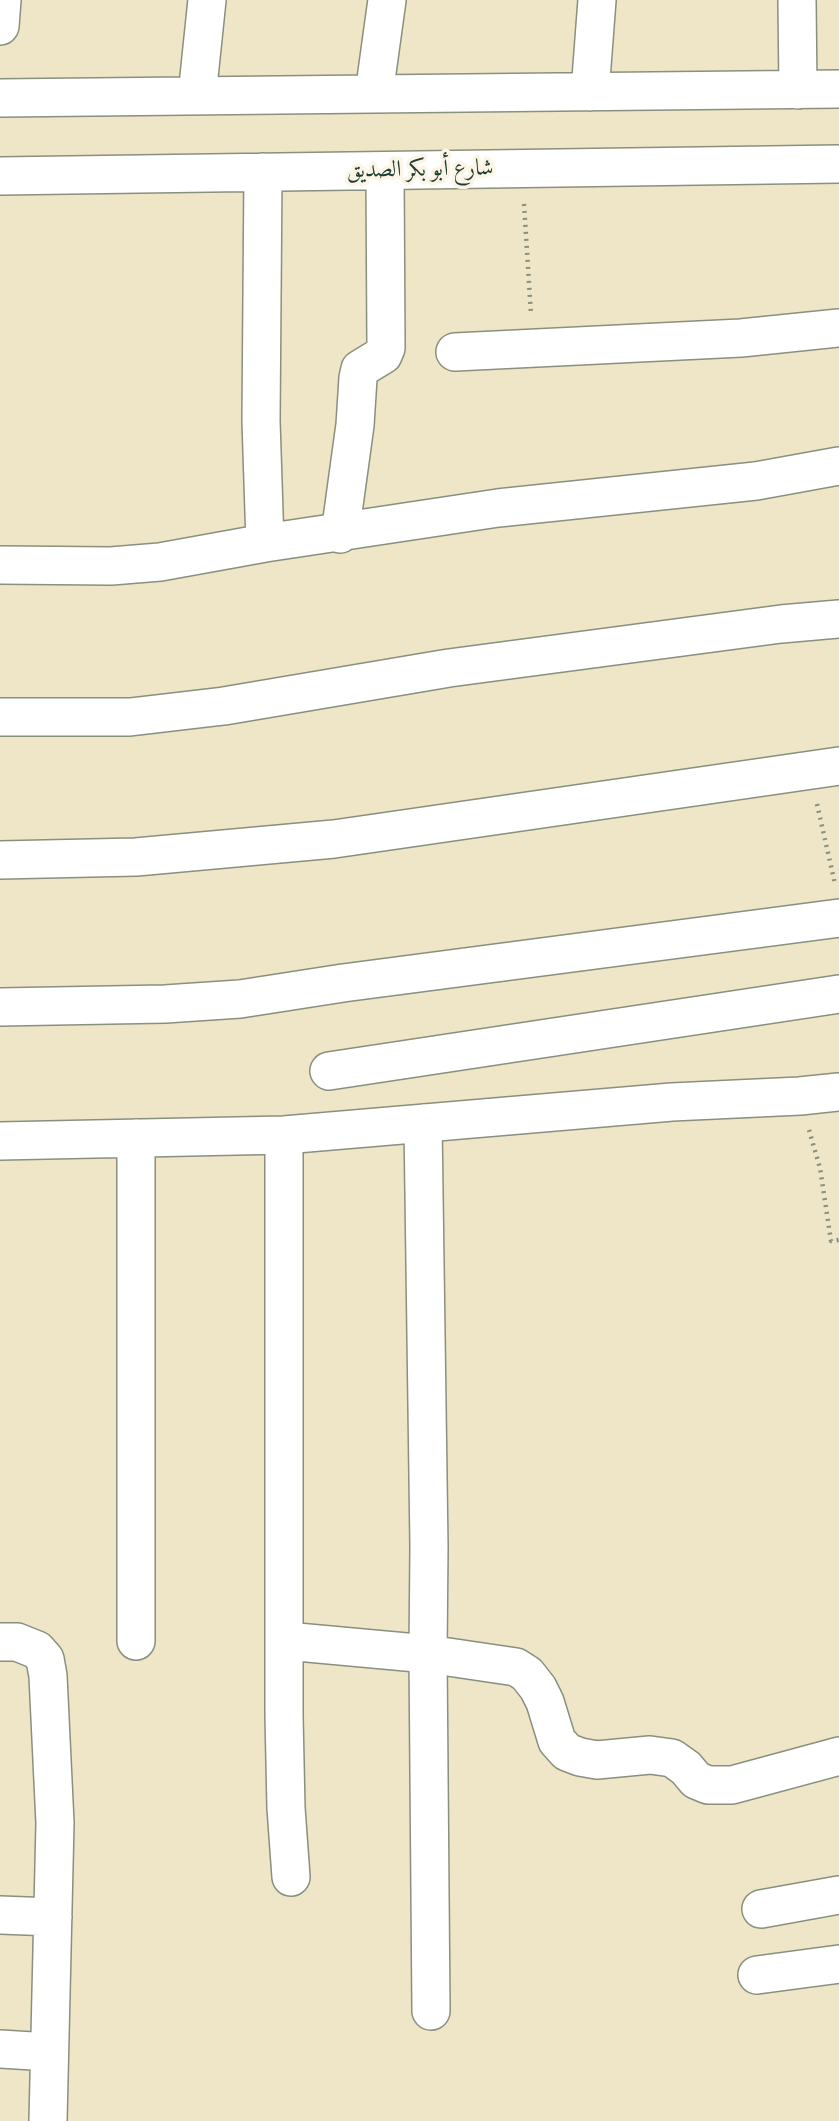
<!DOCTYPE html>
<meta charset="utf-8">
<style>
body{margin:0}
canvas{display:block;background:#efe5c7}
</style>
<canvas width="839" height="2121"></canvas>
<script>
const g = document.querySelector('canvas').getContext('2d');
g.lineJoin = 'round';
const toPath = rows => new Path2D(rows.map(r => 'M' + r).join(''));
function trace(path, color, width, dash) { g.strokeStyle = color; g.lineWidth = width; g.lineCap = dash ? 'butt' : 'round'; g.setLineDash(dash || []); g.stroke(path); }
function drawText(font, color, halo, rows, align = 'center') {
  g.font = font + ' "IM FELL French Canon",Amiri,serif'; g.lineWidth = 7; g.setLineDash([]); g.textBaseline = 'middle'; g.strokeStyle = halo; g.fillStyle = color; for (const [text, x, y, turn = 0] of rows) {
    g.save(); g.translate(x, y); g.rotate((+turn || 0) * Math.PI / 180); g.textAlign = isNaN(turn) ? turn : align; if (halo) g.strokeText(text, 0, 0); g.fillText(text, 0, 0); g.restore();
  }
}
const path = toPath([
 [524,204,531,314],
 [817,804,835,884],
 [809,1130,820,1168,831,1241,839,1240]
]);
const street = toPath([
 [797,0,798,90],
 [0,26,2,0],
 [590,92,597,0],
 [374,94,387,0],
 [197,96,207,0],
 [0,98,839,89],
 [263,172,261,421,265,543],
 [0,176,839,164],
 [455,352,741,338,839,328],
 [340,534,355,425,358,378,360,369,383,355,386,348,385,171],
 [0,565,111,566,160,562,265,543,498,508,756,481,839,466],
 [0,717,130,717,224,706,449,668,781,624,839,619],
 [0,860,136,857,334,839,839,766],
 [0,1007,165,1004,240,999,343,983,839,918],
 [329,1071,839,994],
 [423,1123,429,1547,428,1654,431,2011],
 [284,1135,284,1716,286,1808,291,1877],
 [0,1141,284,1135,672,1102,800,1096,839,1092],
 [136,1641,136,1138],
 [286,1641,428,1654,516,1667,527,1674,538,1688,545,1702,557,1741,567,1752,580,1757,597,1760,650,1755,672,1758,686,1768,696,1780,708,1785,732,1785,839,1756],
 [0,1642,17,1642,37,1650,45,1659,48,1676,55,1823,48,2121],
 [761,1909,839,1895],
 [0,1915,53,1917],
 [757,1975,839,1964],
 [0,2049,49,2052]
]);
const streetNames = [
 ["شارع أبو بكر الصديق",420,170,-1]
];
trace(street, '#87917e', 40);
trace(path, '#87917e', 4.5, [2, 5]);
trace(street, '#fff', 37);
drawText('23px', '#1f3d34', '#fcf5e5', streetNames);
</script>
